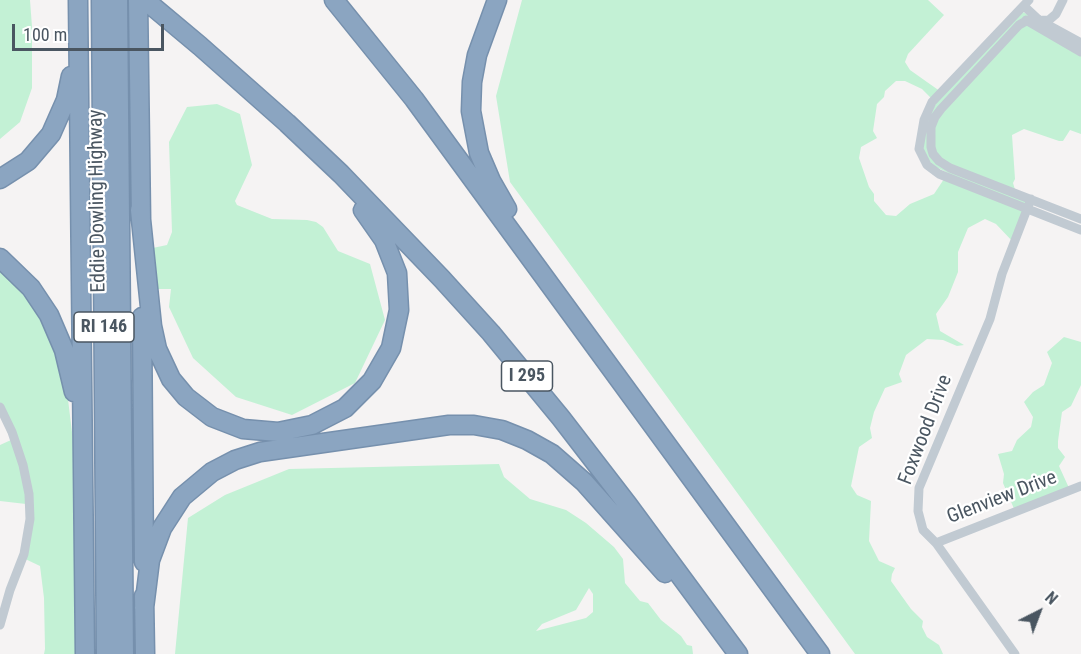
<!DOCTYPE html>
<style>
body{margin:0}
#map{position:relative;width:1081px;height:654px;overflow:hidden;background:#f5f3f3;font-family:"Roboto Condensed",sans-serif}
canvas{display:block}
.north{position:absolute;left:1009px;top:582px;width:60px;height:60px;-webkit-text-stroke:4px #fff;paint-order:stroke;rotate:42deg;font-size:16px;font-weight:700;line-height:24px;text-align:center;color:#4a5661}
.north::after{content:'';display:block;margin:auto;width:21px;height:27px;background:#4a5661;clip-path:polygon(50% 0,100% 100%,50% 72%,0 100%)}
.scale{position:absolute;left:12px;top:24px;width:152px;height:27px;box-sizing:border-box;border:3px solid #4a5661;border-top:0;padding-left:8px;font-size:18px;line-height:21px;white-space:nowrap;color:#4a5661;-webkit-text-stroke:4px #fff;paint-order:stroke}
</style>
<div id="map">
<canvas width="1081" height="654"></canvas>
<div class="north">N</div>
<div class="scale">100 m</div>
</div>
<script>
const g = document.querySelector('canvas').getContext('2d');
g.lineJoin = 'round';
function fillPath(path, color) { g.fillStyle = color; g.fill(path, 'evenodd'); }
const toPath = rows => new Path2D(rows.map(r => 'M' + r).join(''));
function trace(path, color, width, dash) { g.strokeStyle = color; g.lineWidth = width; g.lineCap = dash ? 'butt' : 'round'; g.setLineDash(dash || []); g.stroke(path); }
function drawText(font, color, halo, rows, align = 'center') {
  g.font = font + ' "Roboto Condensed",sans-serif'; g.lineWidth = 4.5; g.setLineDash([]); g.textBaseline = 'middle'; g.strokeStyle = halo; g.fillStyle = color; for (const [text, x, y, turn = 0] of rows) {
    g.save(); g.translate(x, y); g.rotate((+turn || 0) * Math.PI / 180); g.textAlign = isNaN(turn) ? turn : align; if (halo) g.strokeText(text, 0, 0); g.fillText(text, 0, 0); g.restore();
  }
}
const green = toPath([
 [0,0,30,0,32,27,32,88,20,122,0,139],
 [522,0,928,0,944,15,908,54,905,62,910,70,944,94,1021,11,1081,43,1081,134,1070,130,1063,141,1059,141,1024,129,1012,135,1015,179,1013,183,1016,193,1032,202,1014,243,996,224,985,219,968,228,958,252,958,272,948,297,936,314,940,331,964,345,957,346,943,340,927,339,906,355,899,374,902,382,885,388,874,412,870,428,872,438,859,447,851,486,857,495,871,501,869,541,879,561,895,568,892,574,891,581,911,609,923,621,922,627,927,637,939,645,943,654,855,654,510,182,496,96],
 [896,81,905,81,922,89,936,103,926,125,923,149,928,160,936,167,948,173,934,194,910,204,896,216,886,215,874,201,874,194,869,187,859,158,861,147,877,138,873,131,877,104,884,97,885,91],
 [217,104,240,114,252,165,235,201,237,205,272,219,307,220,316,222,323,227,338,251,370,264,385,320,355,383,292,415,236,397,193,358,169,307,171,289,146,289,143,250,167,245,172,232,169,142,187,107],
 [0,263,17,278,62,350,75,457,83,654,44,654,45,649,44,598,40,566,21,557,26,544,26,504,0,501,0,445,11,440,0,414],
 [1064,337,1081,342,1081,385,1071,406,1062,412,1058,441,1058,448,1065,457,1059,466,1069,488,1015,511,1003,483,1004,474,998,454,1012,451,1017,440,1031,427,1033,417,1024,402,1033,392,1044,385,1052,363,1047,352],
 [499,464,504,477,530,499,566,510,586,523,614,547,623,559,625,583,640,601,648,603,661,620,681,636,687,645,692,646,693,654,175,654,188,518,225,495,289,469],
 [589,588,593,594,593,612,586,618,536,631,542,624,576,610]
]);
const minor = toPath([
 [1029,0,932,102,924,120,919,149,927,165,939,174,1081,230],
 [1063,0,1056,14,1049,20,1026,21,1019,25,941,109,935,117,931,127,931,147,933,154,939,161,950,168,1081,219],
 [1024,6,1039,20,1081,43],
 [1026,20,1081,52],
 [0,407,12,432,23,465,29,494,30,519,24,554,10,590,0,625],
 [936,543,1081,486],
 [1015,654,936,543,923,530,918,511,919,488,990,319,1002,274,1031,199]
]);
const motorway = toPath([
 [78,0,85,654],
 [101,0,106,654],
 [118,0,124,654],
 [138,0,141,220],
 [145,0,200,46,287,123,341,174,442,279,491,333,561,418,628,505,738,654],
 [334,0,414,99,820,654],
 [497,0,477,55,472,82,471,111,479,153,491,181,507,209],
 [0,179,28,161,51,134,66,100,71,76],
 [140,210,152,326,157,349,171,379,186,397,212,417,243,429,278,432,312,425,345,408,372,381,391,348,399,310,397,273,384,240,363,210],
 [0,258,31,288,49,315,64,350,74,392],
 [142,317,144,562],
 [144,596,145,654],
 [144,608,150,560,162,528,182,497,212,472,235,460,260,452,449,425,474,425,502,430,527,440,552,454,584,482,665,573]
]);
const shields = [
 [104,327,60],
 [527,376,51]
];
const shieldNames = [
 ["RI 146",104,327],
 ["I 295",527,376]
];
const streetNames = [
 ["Eddie Dowling Highway",98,201,-91],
 ["Foxwood Drive",926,430,-69],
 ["Glenview Drive",1002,498,-21]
];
fillPath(green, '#c3f1d5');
trace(motorway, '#7690ad', 21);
trace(minor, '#c1cad2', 9);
trace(motorway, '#8ba5c1', 18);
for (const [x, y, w] of shields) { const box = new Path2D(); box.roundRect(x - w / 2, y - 15, w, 30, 4.5); g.fillStyle = '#fff'; g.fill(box); trace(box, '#4a5661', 1.5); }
drawText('bold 18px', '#4a5661', null, shieldNames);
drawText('20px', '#4a5661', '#fff', streetNames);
</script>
